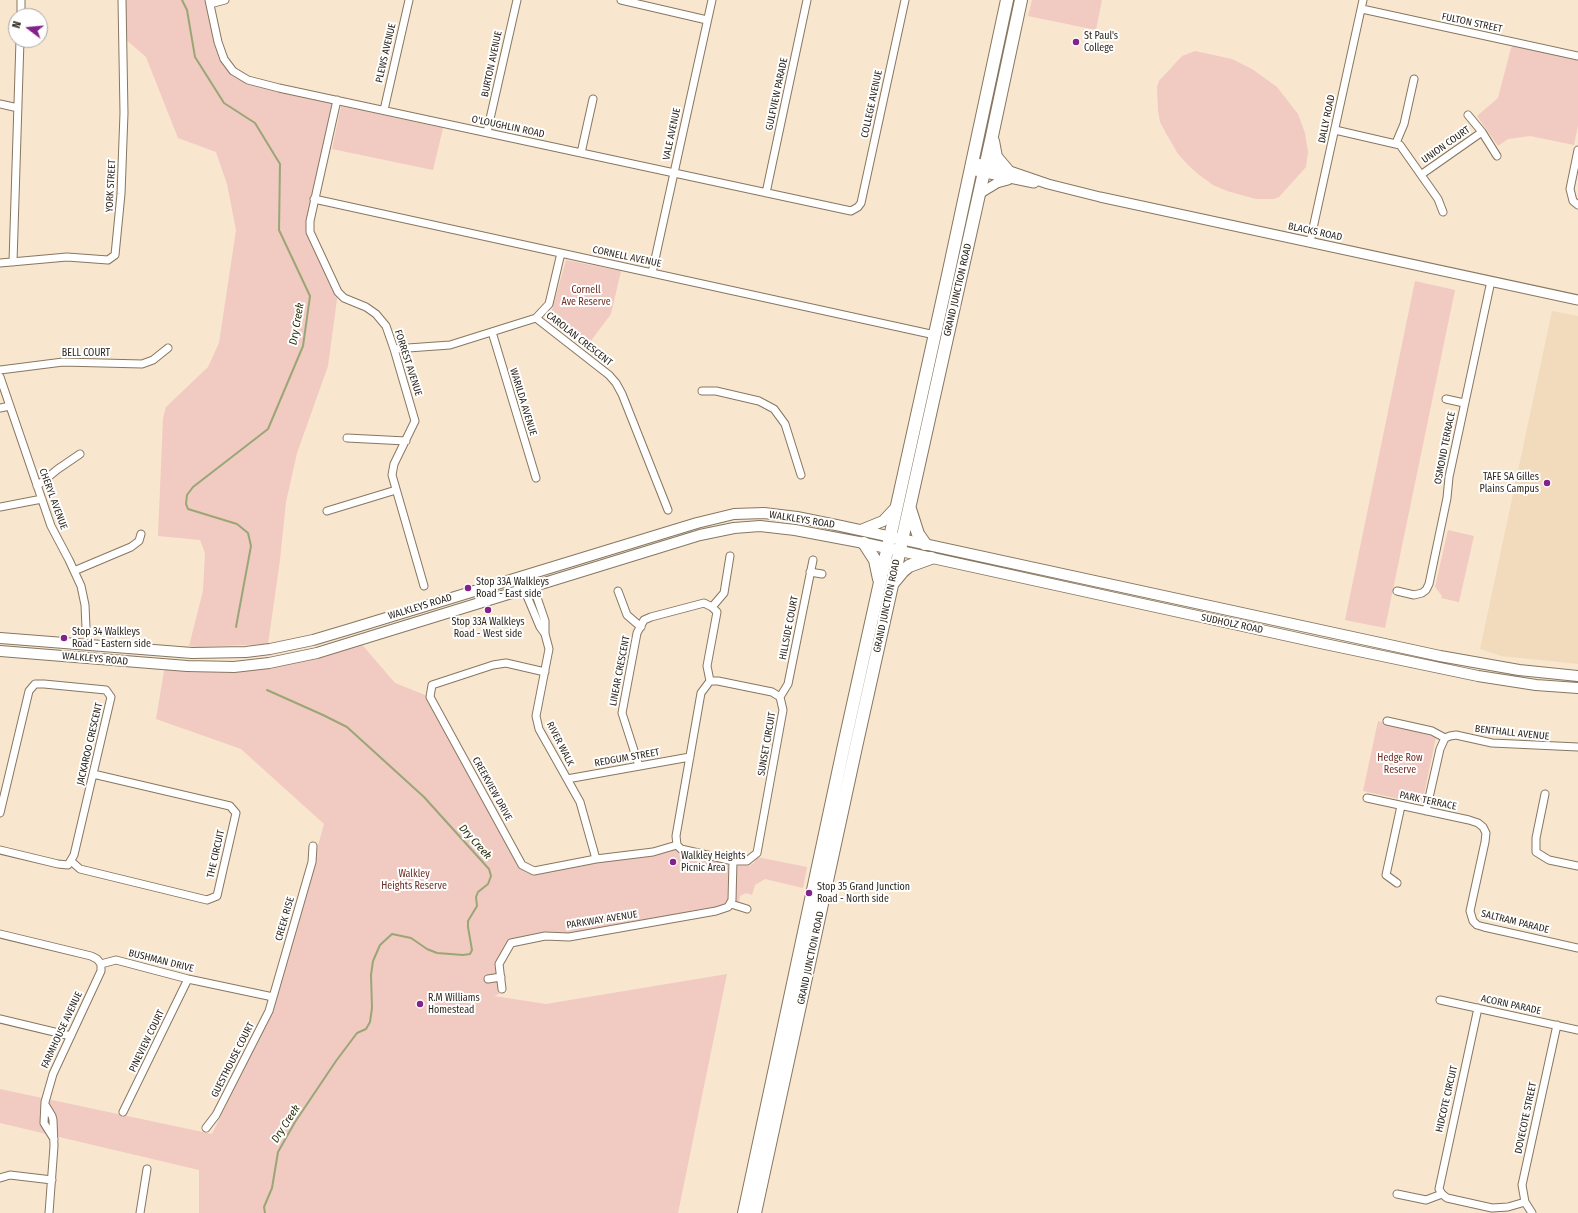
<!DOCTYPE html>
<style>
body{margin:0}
#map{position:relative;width:1578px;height:1213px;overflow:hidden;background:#f9e6ce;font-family:"Fira Sans Condensed",sans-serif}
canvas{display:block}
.north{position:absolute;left:8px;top:8px;width:40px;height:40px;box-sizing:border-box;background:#fff;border:1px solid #aba8a5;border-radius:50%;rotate:286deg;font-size:11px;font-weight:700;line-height:16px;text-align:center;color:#2d261d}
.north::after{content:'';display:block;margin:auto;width:14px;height:18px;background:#84218a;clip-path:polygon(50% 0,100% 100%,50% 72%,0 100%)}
</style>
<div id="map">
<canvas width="1578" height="1213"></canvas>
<div class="north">N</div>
</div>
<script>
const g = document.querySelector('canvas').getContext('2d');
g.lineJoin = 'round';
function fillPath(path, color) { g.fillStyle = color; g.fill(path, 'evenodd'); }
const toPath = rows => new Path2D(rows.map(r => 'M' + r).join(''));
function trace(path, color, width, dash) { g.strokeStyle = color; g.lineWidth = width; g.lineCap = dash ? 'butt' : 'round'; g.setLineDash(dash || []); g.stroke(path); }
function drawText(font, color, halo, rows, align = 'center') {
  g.font = font + ' "Fira Sans Condensed",sans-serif'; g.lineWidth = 4; g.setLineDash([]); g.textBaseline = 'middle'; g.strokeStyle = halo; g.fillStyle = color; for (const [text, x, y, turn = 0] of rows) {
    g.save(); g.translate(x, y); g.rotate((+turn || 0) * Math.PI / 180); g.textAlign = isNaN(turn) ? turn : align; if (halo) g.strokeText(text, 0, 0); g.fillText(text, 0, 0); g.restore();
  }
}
const built = toPath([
 [1552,311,1578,316,1578,664,1501,656,1480,649]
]);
const green = toPath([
 [122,0,209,0,221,53,244,78,337,100,309,225,338,292,328,366,297,453,286,502,280,560,268,644,197,647,189,646,203,591,205,553,200,540,158,536,163,418,166,407,208,367,219,343,236,230,227,184,216,152,178,138,146,57,123,37],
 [1032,0,1102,0,1096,30,1028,16],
 [1513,46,1578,59,1578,125,1574,145,1530,136,1508,139,1498,146,1477,116,1498,98,1511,48],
 [1195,51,1232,59,1252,69,1277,87,1298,114,1305,133,1308,152,1306,167,1279,197,1274,199,1256,199,1227,191,1213,185,1198,174,1188,165,1178,154,1167,135,1160,122,1158,111,1157,87,1159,81,1182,56],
 [341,106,443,128,433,170,332,149],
 [566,260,621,271,611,314,587,346,549,320],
 [1415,281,1455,290,1385,628,1345,620],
 [1448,530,1474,536,1459,602,1441,598,1442,596,1435,587],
 [358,640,395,683,430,697,522,865,534,871,677,845,725,862,730,868,729,899,727,903,719,907,569,937,511,943,499,964,499,994,494,996,546,1004,727,974,678,1213,199,1213,199,1170,0,1123,0,1089,212,1134,272,1011,324,824,241,749,156,719,165,665,262,664],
 [1378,721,1436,737,1422,804,1363,791],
 [757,857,807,867,803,888,765,879,755,885,752,895,746,893,740,896,739,902,736,903,736,868,738,866,748,866,754,863]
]);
const stream = toPath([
 [182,0,187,10,195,57,224,103,255,123,280,164,279,230,310,296,303,346,268,429,193,487,187,495,186,504,188,509,237,524,248,533,251,546,236,627],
 [265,1213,264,1207,272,1188,278,1152,295,1122,336,1061,357,1033,366,1029,370,1022,372,1008,371,975,373,961,380,945,392,934,411,938,427,949,437,953,463,955,470,954,472,950,468,927,468,921,477,906,476,897,478,892,488,884,491,876,489,869,424,797,347,727,323,715,267,690]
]);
const minor = toPath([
 [209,0,218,42,224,59,233,71,248,80,279,88,851,211,858,207,861,203,905,0],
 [621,0,707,20],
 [210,4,225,0],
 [1362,9,1578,56],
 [21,16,21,0],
 [337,100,310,221,310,232,338,292,344,298,366,307,376,314,386,326,394,349,415,421,394,464,392,475,424,586],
 [0,104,18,108],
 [384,110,409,0],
 [1468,115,1482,132,1497,156],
 [1335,130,1400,145,1438,199,1443,212],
 [487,132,517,0],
 [1396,143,1404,124,1414,79],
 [1578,150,1570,189,1573,201,1578,205],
 [581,153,593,99],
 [1422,174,1482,132],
 [766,193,807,0],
 [314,199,935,335],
 [1310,242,1363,0],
 [13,262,20,40],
 [0,263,67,257,108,260,115,255,121,194,124,113,122,0],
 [652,273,712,0],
 [536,318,549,304,561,253],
 [492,332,536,478],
 [394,349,450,345,536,318,609,375,616,383,622,394,668,510],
 [0,370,63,362,142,364,153,360,168,348],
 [0,377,51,526,69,560,81,586,85,605,86,628],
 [702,391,716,391,759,401,774,409,785,424,801,475],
 [1446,399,1464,403],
 [0,408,10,406],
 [347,438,406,441],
 [37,486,58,469,80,454],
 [0,507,42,499],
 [327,511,396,490],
 [74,571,131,547,139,541,141,534],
 [810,572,822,574],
 [529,574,545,621,545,634,549,649,536,716,539,729,580,802,596,859],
 [519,577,540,627,545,634],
 [618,591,627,615,641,627],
 [1397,591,1414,595,1422,593,1426,590,1429,584,1447,498,1449,477,1491,281],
 [712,607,724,593,730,556],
 [545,672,506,663,493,665,432,685,430,697,522,865,534,871,596,859,653,852,677,845],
 [710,681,718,681,772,692,780,697,783,710,757,853,747,861,733,861,681,849,677,845,676,836,701,693,710,681],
 [780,697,788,684,813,560],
 [1387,721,1432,731,1445,738],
 [1445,738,1450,736,1456,735,1492,743,1578,747],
 [639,766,622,713,637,633,644,620,651,617,704,603,712,607,717,612,707,666,710,681],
 [567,779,690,757],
 [1545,794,1536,838,1536,852,1549,860,1578,866],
 [1367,798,1469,820,1478,823,1483,827,1486,833,1485,842,1470,911,1473,921,1477,925,1484,927,1578,948],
 [1426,811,1440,749,1445,738],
 [0,813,29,691,35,684,44,684,106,690,111,697,74,855,68,865,58,864,0,850],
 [71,861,80,869,207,900,217,896,236,813,230,806,93,774],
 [1397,883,1386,875,1401,806],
 [731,904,747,909],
 [0,934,91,956,97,959,101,964,116,960,188,979,273,997],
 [488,979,501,977],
 [502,989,499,964,511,943,545,936,569,937,716,911,728,907,732,900,733,861],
 [1440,1000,1578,1030],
 [1478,1008,1439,1189,1442,1194,1447,1198,1492,1208,1508,1207,1525,1202],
 [0,1019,71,1036],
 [46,1106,52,1116,53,1120,54,1146,49,1213],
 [123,1112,188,979],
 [206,1128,216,1115,269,1011,312,862,313,846],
 [54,1139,44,1123,45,1102,53,1074,101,971,101,964],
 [0,1178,10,1175,52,1180],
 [1397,1194,1426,1200,1442,1194],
 [140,1213,147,1169],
 [1532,1213,1525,1202,1522,1185,1557,1025]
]);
const tertiary = toPath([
 [972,162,1007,170,1048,184,1100,197,1578,300],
 [971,170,1034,183],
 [979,194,997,183,1008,180]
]);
const secondary = toPath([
 [861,530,883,521,897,506],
 [0,638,192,653,246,652,270,649,313,640,350,629,697,523,734,514,764,513,797,517,841,526,1440,656,1519,670,1578,676],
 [0,651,187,666,234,667,269,663,317,653,700,535,734,528,760,526,795,530,864,543,1325,644,1478,676,1536,685,1578,688]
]);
const trunk = toPath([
 [993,141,996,157,1007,170],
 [910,509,918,534,925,544],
 [864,543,875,560,879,579],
 [893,583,903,571,909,566,931,558],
 [744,1213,844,745,948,275,1007,0],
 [755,1213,856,747,992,136,1021,0]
]);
const markers = [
 [1076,42,4,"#84218a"],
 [1547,483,4,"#84218a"],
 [468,588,4,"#84218a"],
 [488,610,4,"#84218a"],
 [64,638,4,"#84218a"],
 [673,862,4,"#84218a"],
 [809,893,4,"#84218a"],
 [420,1004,4,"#84218a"]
];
const streetNames = [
 ["FULTON STREET",1472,23,12],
 ["PLEWS AVENUE",386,53,-77],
 ["BURTON AVENUE",492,64,-78],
 ["GULFVIEW PARADE",777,94,-78],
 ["COLLEGE AVENUE",872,104,-78],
 ["DALLY ROAD",1327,119,-78],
 ["O'LOUGHLIN ROAD",508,127,12],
 ["VALE AVENUE",672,134,-78],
 ["UNION COURT",1446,145,-35],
 ["YORK STREET",111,186,-87],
 ["BLACKS ROAD",1315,232,12],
 ["CORNELL AVENUE",627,257,12],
 ["GRAND JUNCTION ROAD",958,290,-77],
 ["CAROLAN CRESCENT",579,339,38],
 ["BELL COURT",86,353],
 ["FORREST AVENUE",408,363,72],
 ["WARILDA AVENUE",523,402,73],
 ["OSMOND TERRACE",1445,448,-79],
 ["CHERYL AVENUE",53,499,70],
 ["WALKLEYS ROAD",802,520,9],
 ["GRAND JUNCTION ROAD",887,606,-78],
 ["WALKLEYS ROAD",420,607,-17],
 ["SUDHOLZ ROAD",1232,624,12],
 ["HILLSIDE COURT",789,628,-79],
 ["WALKLEYS ROAD",95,659,5],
 ["LINEAR CRESCENT",620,671,-79],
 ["BENTHALL AVENUE",1512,733,6],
 ["JACKAROO CRESCENT",90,744,-77],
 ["RIVER WALK",560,744,63],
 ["SUNSET CIRCUIT",767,744,-80],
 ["REDGUM STREET",627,758,-10],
 ["CREEKVIEW DRIVE",492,789,61],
 ["PARK TERRACE",1428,801,12],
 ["THE CIRCUIT",216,854,-77],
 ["CREEK RISE",285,919,-74],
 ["PARKWAY AVENUE",602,920,-9],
 ["SALTRAM PARADE",1515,922,14],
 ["GRAND JUNCTION ROAD",811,958,-78],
 ["BUSHMAN DRIVE",161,961,14],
 ["ACORN PARADE",1511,1005,12],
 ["FARMHOUSE AVENUE",62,1030,-65],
 ["PINEVIEW COURT",147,1041,-64],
 ["GUESTHOUSE COURT",233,1060,-63],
 ["HIDCOTE CIRCUIT",1447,1099,-77],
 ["DOVECOTE STREET",1526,1118,-78]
];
const poiNames = [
 ["St Paul's",1084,36],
 ["College",1084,48],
 ["TAFE SA Gilles",1539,477,"right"],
 ["Plains Campus",1539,489,"right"],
 ["Stop 33A Walkleys",476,582],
 ["Road - East side",476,594],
 ["Stop 33A Walkleys",488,622,"center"],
 ["Road - West side",488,634,"center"],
 ["Stop 34 Walkleys",72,632],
 ["Road - Eastern side",72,644],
 ["Walkley Heights",681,856],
 ["Picnic Area",681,868],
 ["Stop 35 Grand Junction",817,887],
 ["Road - North side",817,899],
 ["R.M Williams",428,998],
 ["Homestead",428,1010]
];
const parkNames = [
 ["Cornell",586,290],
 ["Ave Reserve",586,302],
 ["Hedge Row",1400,758],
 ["Reserve",1400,770],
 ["Walkley",414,874],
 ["Heights Reserve",414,886]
];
const waterNames = [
 ["Dry Creek",297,324,-80],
 ["Dry Creek",475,842,48],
 ["Dry Creek",286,1124,-57]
];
fillPath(built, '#f2dbbc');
fillPath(green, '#f1cac2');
trace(stream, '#9ba677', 2);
trace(minor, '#877761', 9);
trace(tertiary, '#877761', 11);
trace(secondary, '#877761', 12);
trace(trunk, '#877761', 14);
trace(minor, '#fff', 7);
trace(tertiary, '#fff', 9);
trace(secondary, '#fff', 10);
trace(trunk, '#fff', 12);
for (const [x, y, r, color] of markers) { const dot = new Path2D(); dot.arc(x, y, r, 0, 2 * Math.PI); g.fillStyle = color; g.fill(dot); trace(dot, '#fff', 1.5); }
drawText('10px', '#2d261d', '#fff', streetNames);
drawText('10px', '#2d261d', '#fff', poiNames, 'left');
drawText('10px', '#6c2b20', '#fff', parkNames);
drawText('italic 11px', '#282f09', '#fff', waterNames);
</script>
